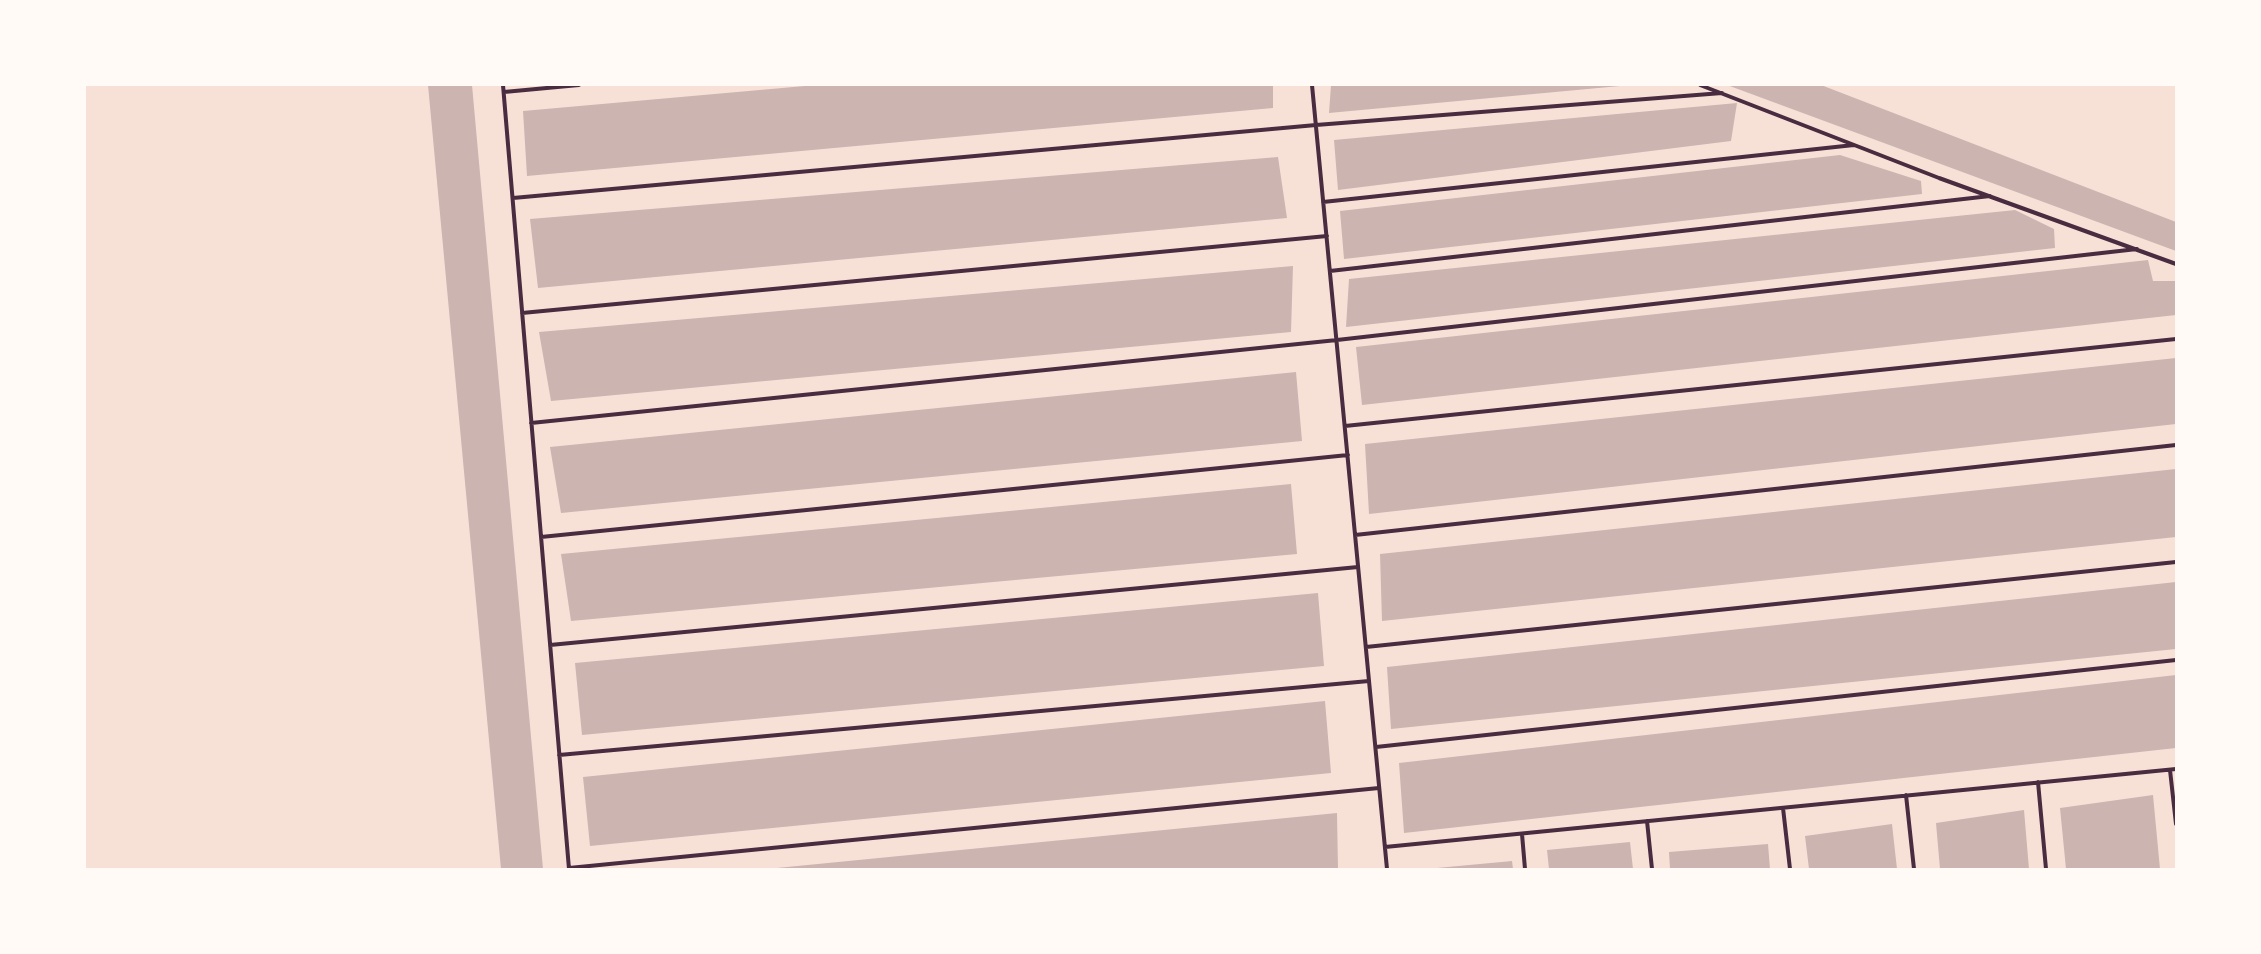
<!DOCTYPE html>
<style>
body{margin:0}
#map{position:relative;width:2261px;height:954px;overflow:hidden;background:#f7e1d7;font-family:"Sofia Sans Condensed",sans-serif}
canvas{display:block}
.frame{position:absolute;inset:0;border:86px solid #fffaf5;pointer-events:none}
</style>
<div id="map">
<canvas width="2261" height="954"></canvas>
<div class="frame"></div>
</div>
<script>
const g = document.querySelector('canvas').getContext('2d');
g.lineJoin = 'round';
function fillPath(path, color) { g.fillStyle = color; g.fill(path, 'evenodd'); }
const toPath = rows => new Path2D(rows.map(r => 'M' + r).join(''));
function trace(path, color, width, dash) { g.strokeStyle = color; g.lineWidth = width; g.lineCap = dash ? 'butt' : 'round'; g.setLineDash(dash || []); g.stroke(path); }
const building = toPath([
 [428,85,472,85,543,869,501,869],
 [816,85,1273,85,1273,108,527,176,523,111],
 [1331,85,1620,85,1620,86,1329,113],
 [1727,85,1821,85,2176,222,2176,251],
 [1737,103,1731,141,1338,190,1334,140],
 [1840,155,1921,181,1922,194,1344,259,1340,211],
 [1278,157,1287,218,538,288,530,219],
 [2015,210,2054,229,2055,248,1346,327,1349,279],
 [2148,260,2153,281,2176,281,2176,315,1362,405,1356,347],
 [1293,266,1291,332,551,401,539,332],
 [2176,358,2176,424,1369,514,1365,444],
 [1296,372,1302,441,561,513,550,447],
 [2176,469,2176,537,1382,621,1380,554],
 [1291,484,1297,554,571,621,561,554],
 [2176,582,2176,649,1391,729,1387,667],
 [1318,593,1324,666,582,735,575,663],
 [2176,675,2176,748,1404,833,1399,763],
 [1325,701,1331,773,590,846,583,777],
 [2153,795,2160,869,2066,869,2060,808],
 [2024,810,2029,869,1940,869,1936,823],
 [1337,813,1338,869,777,869,777,868],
 [1892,824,1897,869,1809,869,1805,836],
 [1630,842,1633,869,1549,869,1547,850],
 [1768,844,1770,869,1670,869,1669,852],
 [1512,861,1513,869,1437,869,1437,868]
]);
const service = toPath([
 [503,85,569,869],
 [1312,85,1387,869],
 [1700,85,1939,178,2176,264],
 [504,92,579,85],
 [513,198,1316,125,1722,93],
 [1323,202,1854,145],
 [1330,271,1990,196],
 [522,313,1327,236],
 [531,423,1337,340,2137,249],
 [1345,426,2176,339],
 [1355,535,2176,445],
 [541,537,1348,455],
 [550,645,1358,567],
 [1366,647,2176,562],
 [1376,747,2176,660],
 [559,755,1369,681],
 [2170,770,2176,824],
 [2038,782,2046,869],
 [1906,795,1914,869],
 [1783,808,1790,869],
 [1647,821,1652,869],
 [1522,834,1525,869],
 [1385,847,2176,769],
 [569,868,1379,788]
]);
fillPath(building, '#ccb4b1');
trace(service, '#4a2c40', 4);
</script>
